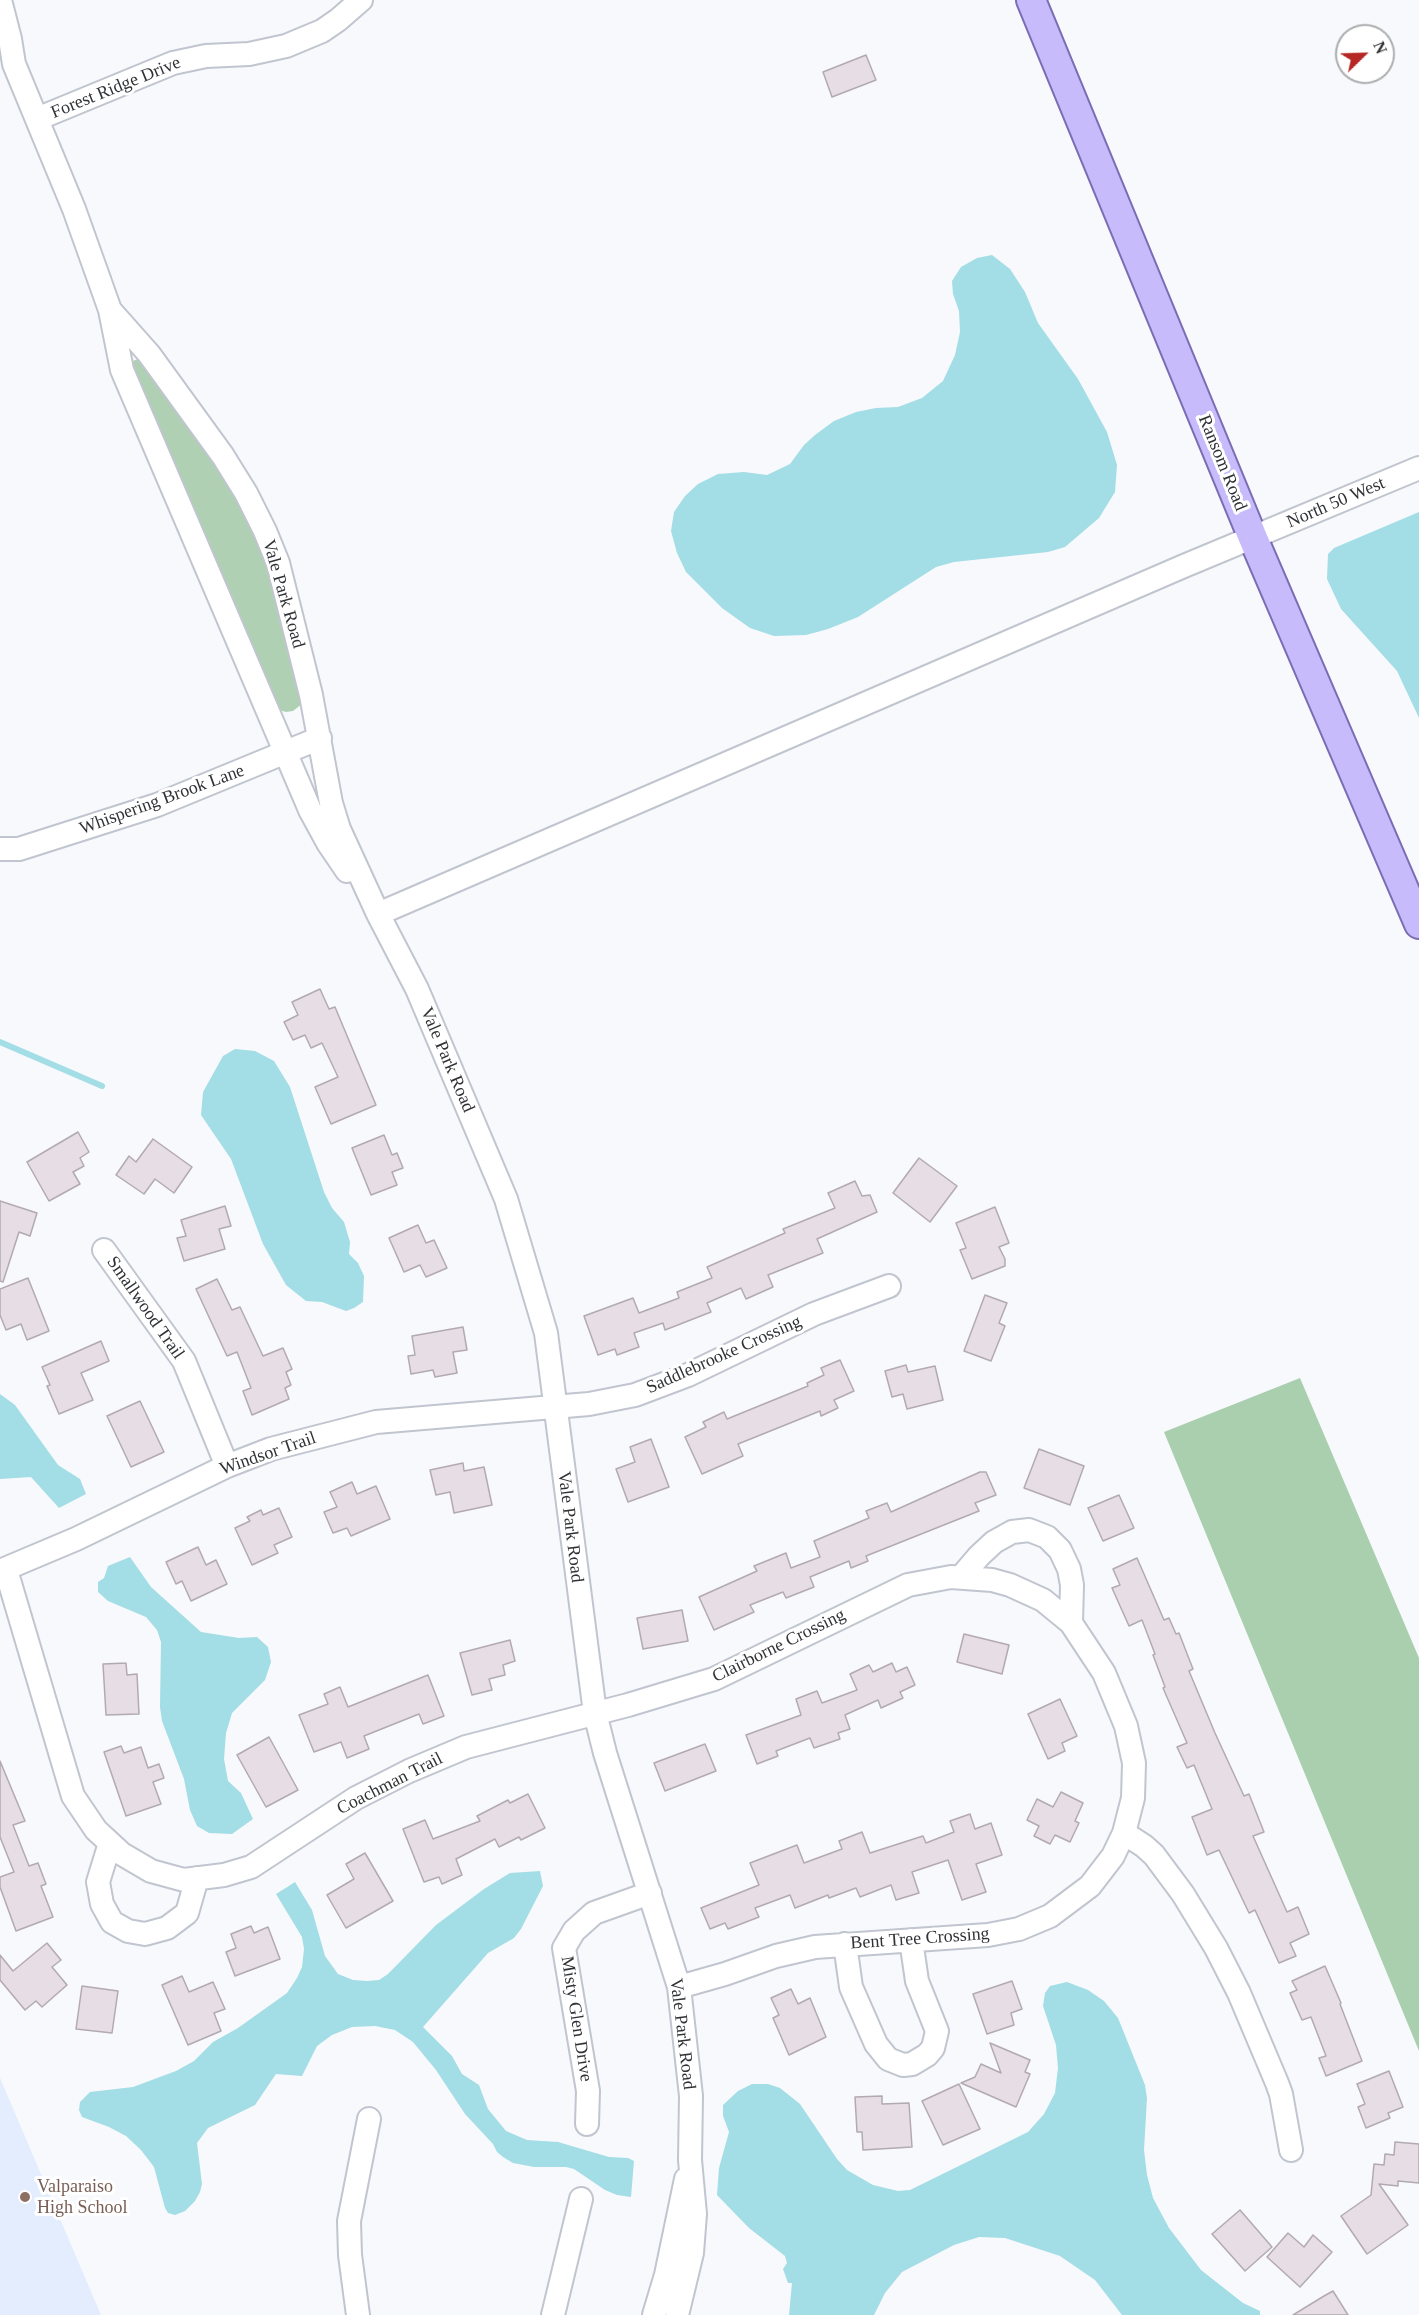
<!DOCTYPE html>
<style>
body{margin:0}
#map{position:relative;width:1419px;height:2315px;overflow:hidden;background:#f7f9fd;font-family:Georgia,serif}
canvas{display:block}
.north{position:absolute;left:1335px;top:24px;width:60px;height:60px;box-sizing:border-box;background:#fff;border:2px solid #acadae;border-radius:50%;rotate:67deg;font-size:16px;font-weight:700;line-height:24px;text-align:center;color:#303235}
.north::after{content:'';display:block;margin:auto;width:21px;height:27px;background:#b52624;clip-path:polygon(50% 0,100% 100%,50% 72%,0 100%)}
</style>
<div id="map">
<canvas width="1419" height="2315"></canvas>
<div class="north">N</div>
</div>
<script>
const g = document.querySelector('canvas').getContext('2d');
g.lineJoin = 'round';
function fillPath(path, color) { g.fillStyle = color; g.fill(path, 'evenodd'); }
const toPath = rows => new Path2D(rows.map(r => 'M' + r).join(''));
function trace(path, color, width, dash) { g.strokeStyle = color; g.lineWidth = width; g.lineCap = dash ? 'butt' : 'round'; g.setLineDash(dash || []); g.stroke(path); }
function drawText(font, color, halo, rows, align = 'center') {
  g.font = font + ' Georgia,serif'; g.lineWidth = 6; g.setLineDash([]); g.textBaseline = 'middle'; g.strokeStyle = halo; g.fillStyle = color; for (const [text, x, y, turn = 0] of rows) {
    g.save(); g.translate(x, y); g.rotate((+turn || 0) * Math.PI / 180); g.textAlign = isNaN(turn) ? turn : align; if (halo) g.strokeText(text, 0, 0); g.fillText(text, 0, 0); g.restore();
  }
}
const built = toPath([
 [0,2078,101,2315,0,2315]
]);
const green = toPath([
 [140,358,206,443,266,552,302,704,293,711,286,712,279,710,131,364,133,361]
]);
const forest = toPath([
 [1300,1378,1419,1658,1419,2051,1164,1432]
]);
const water = toPath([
 [992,255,1010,269,1025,292,1038,323,1078,379,1107,432,1117,465,1115,492,1099,518,1065,547,1048,552,954,562,936,567,858,617,828,629,806,635,774,636,750,628,722,608,686,572,677,553,671,531,674,512,685,496,698,484,718,474,744,472,767,475,790,464,804,445,815,435,834,421,856,412,876,408,898,407,922,398,943,381,955,355,960,332,959,311,953,294,952,281,961,267,977,258],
 [1419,512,1419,718,1397,671,1341,609,1327,579,1328,554,1334,548],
 [235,1049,255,1051,274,1061,290,1087,324,1192,332,1208,344,1222,350,1242,349,1254,358,1263,364,1276,363,1302,354,1308,346,1311,322,1302,306,1301,286,1285,263,1244,231,1159,201,1115,203,1092,223,1056],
 [0,1394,15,1405,58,1465,80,1479,86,1494,59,1508,31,1477,0,1479],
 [130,1557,151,1587,201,1632,239,1638,257,1637,268,1647,271,1662,265,1680,232,1713,226,1733,224,1759,228,1781,241,1793,253,1819,232,1834,209,1833,197,1826,190,1810,184,1779,162,1721,160,1707,161,1642,157,1630,146,1617,108,1601,98,1592,98,1582,104,1578,108,1566],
 [540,1871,543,1886,521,1929,514,1938,488,1953,423,2027,452,2056,462,2074,479,2085,488,2109,506,2131,527,2140,558,2142,609,2157,628,2158,634,2161,631,2197,617,2195,605,2190,574,2169,566,2167,534,2167,513,2163,503,2157,497,2152,493,2144,465,2114,436,2070,413,2042,395,2030,375,2026,352,2027,332,2035,317,2046,302,2076,276,2074,255,2105,208,2128,197,2143,202,2184,200,2192,195,2201,185,2211,175,2215,168,2213,165,2208,154,2167,141,2150,126,2136,109,2127,82,2117,79,2110,80,2102,90,2092,133,2087,176,2071,194,2061,213,2042,238,2028,287,1993,297,1978,302,1967,304,1949,302,1937,276,1894,292,1884,295,1882,312,1910,325,1956,338,1974,353,1980,367,1981,379,1980,388,1974,436,1925,484,1889,510,1873],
 [1067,1982,1088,1990,1104,2001,1118,2018,1145,2085,1147,2098,1144,2150,1147,2175,1153,2198,1169,2228,1201,2270,1243,2303,1260,2311,1260,2315,1122,2315,1095,2280,1060,2256,1005,2238,979,2237,954,2245,902,2272,885,2293,874,2315,789,2315,792,2283,788,2283,783,2269,787,2263,785,2256,749,2228,717,2195,719,2168,729,2132,723,2116,723,2105,738,2091,752,2084,768,2084,780,2088,800,2104,837,2159,847,2170,873,2185,898,2191,910,2190,1028,2132,1044,2114,1055,2093,1058,2068,1056,2045,1043,2006,1045,1993,1050,1986]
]);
const stream = toPath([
 [0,1042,102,1086]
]);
const building = toPath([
 [866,55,876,80,832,97,823,72,866,55],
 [320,989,329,1009,335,1007,376,1105,331,1124,315,1087,338,1077,322,1043,311,1048,305,1035,293,1040,284,1022,298,1015,292,1002,320,989],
 [78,1132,89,1152,80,1158,84,1166,73,1172,80,1184,49,1201,27,1162,78,1132],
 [384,1135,392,1155,397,1153,403,1168,392,1172,397,1185,371,1195,352,1148,384,1135],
 [153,1139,192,1167,174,1193,155,1179,144,1194,116,1175,129,1156,136,1162,153,1139],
 [919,1158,957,1186,930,1222,893,1193,919,1158],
 [855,1181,862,1196,870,1195,877,1212,817,1239,823,1253,768,1275,773,1287,746,1299,741,1288,707,1303,711,1312,665,1330,663,1323,634,1333,639,1347,617,1355,615,1349,598,1355,584,1316,633,1298,639,1313,679,1298,677,1292,712,1278,707,1267,785,1233,783,1229,835,1208,828,1193,855,1181],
 [0,1201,37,1213,30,1236,19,1232,3,1282,0,1281,0,1201],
 [225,1206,231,1226,219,1229,225,1249,184,1261,177,1238,186,1236,181,1220,225,1206],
 [995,1207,1009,1243,999,1247,1005,1259,1005,1266,972,1279,960,1250,966,1248,956,1223,995,1207],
 [418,1225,426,1243,434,1240,447,1268,426,1277,420,1265,404,1272,389,1238,418,1225],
 [28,1278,49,1331,27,1340,21,1324,6,1330,0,1315,0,1289,28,1278],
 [217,1279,232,1310,240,1307,263,1356,283,1348,292,1369,286,1372,291,1385,285,1388,289,1399,252,1415,243,1391,251,1388,237,1352,227,1356,196,1289,217,1279],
 [985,1295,1007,1303,999,1323,1005,1326,991,1361,964,1351,985,1295],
 [463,1327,467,1350,453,1352,457,1373,435,1377,433,1370,411,1374,408,1356,415,1355,412,1336,463,1327],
 [101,1341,109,1361,81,1373,93,1400,59,1414,47,1386,50,1385,42,1367,101,1341],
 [840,1360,854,1391,834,1400,838,1408,821,1416,820,1411,738,1444,743,1456,702,1474,685,1437,706,1427,703,1422,724,1412,727,1419,808,1386,807,1383,824,1375,821,1368,840,1360],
 [906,1365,908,1372,935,1366,943,1400,907,1409,903,1394,892,1397,885,1371,906,1365],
 [140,1401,164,1452,131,1467,107,1416,140,1401],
 [651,1439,669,1487,628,1502,616,1469,635,1462,630,1447,651,1439],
 [1039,1449,1084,1466,1070,1505,1024,1488,1039,1449],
 [463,1463,464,1471,484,1467,492,1505,454,1513,450,1492,436,1495,430,1470,463,1463],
 [980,1472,986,1472,996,1495,975,1503,979,1511,866,1556,868,1561,851,1568,849,1561,810,1577,814,1587,786,1598,783,1592,750,1605,754,1612,714,1630,699,1597,757,1571,754,1566,786,1553,791,1568,820,1557,814,1541,869,1518,866,1511,887,1503,891,1512,980,1472],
 [352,1482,357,1494,376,1486,390,1519,351,1536,347,1528,333,1533,324,1512,337,1507,330,1492,352,1482],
 [1119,1495,1134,1528,1103,1541,1088,1508,1119,1495],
 [279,1508,292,1537,274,1545,278,1553,252,1565,235,1528,250,1521,247,1517,261,1510,263,1515,279,1508],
 [198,1547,206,1565,216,1560,227,1584,191,1601,182,1581,176,1584,166,1562,198,1547],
 [1137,1558,1164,1620,1169,1618,1176,1634,1179,1633,1193,1669,1189,1671,1215,1733,1244,1796,1249,1794,1264,1832,1253,1836,1287,1912,1298,1907,1309,1934,1290,1943,1296,1956,1279,1963,1255,1910,1249,1913,1219,1850,1207,1855,1192,1817,1212,1809,1194,1765,1187,1768,1177,1747,1187,1743,1163,1688,1165,1687,1153,1655,1155,1654,1142,1620,1129,1626,1112,1588,1120,1585,1113,1569,1137,1558],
 [682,1610,688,1641,643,1649,637,1618,682,1610],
 [964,1634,1009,1645,1002,1674,957,1662,964,1634],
 [510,1640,515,1661,503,1665,505,1675,489,1679,492,1690,472,1695,460,1653,510,1640],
 [126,1663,127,1675,137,1674,139,1714,106,1715,103,1664,126,1663],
 [892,1663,896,1672,907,1667,915,1685,900,1692,903,1698,881,1708,878,1700,845,1715,850,1729,838,1733,840,1739,814,1748,810,1738,776,1751,778,1756,757,1764,746,1735,801,1715,796,1699,817,1691,822,1703,857,1690,850,1674,869,1665,873,1672,892,1663],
 [428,1675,444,1716,423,1724,419,1714,364,1736,369,1749,347,1758,341,1742,314,1752,299,1715,328,1704,324,1694,340,1687,348,1707,428,1675],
 [1060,1699,1077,1736,1062,1743,1065,1751,1048,1759,1028,1714,1060,1699],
 [269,1737,298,1790,266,1807,237,1755,269,1737],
 [705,1744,716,1771,665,1791,654,1763,705,1744],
 [121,1746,124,1753,141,1747,148,1768,159,1764,164,1778,153,1782,161,1804,126,1816,104,1752,121,1746],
 [0,1761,25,1821,13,1825,29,1866,38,1863,46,1884,41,1886,53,1917,16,1931,0,1887,0,1877,14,1872,0,1837,0,1761],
 [1061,1792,1083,1803,1075,1821,1079,1823,1070,1842,1055,1835,1050,1844,1034,1836,1039,1826,1027,1820,1037,1799,1053,1807,1061,1792],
 [528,1794,545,1828,521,1840,519,1837,499,1847,495,1839,456,1859,462,1875,442,1884,439,1877,424,1882,403,1829,425,1820,433,1839,480,1821,477,1816,508,1800,510,1803,528,1794],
 [970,1814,975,1829,991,1823,1002,1855,976,1864,986,1892,962,1900,948,1860,912,1872,919,1893,896,1900,891,1885,860,1897,856,1888,829,1898,828,1895,795,1908,790,1895,755,1908,759,1917,728,1929,725,1923,710,1929,701,1908,759,1885,750,1863,797,1845,804,1863,842,1849,839,1841,862,1832,870,1853,923,1836,926,1843,954,1832,950,1821,970,1814],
 [365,1853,393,1901,346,1928,327,1895,354,1879,346,1864,365,1853],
 [251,1926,254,1933,268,1927,280,1959,235,1976,226,1952,236,1948,231,1934,251,1926],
 [47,1943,61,1960,52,1967,67,1985,42,2007,36,2001,25,2010,0,1980,0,1955,13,1971,47,1943],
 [1325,1966,1341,2003,1340,2004,1362,2061,1326,2076,1319,2058,1326,2056,1311,2017,1302,2020,1290,1993,1297,1990,1292,1981,1325,1966],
 [182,1976,189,1992,213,1982,225,2009,214,2013,221,2031,188,2045,162,1985,182,1976],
 [1012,1981,1022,2009,1011,2013,1014,2025,987,2034,973,1994,1012,1981],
 [82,1986,118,1991,112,2033,76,2029,82,1986],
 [791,1989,798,2004,810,1998,826,2037,789,2055,773,2018,779,2015,771,1998,791,1989],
 [990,2043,1030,2060,1025,2072,1030,2074,1016,2107,961,2083,975,2077,981,2064,1001,2073,990,2043],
 [1389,2071,1403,2107,1388,2113,1390,2118,1366,2128,1358,2107,1365,2104,1357,2084,1389,2071],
 [959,2084,980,2129,943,2145,922,2101,959,2084],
 [882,2096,882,2104,909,2103,912,2147,863,2150,862,2132,857,2132,855,2097,882,2096],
 [1395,2142,1419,2144,1419,2183,1398,2181,1398,2186,1379,2184,1408,2225,1367,2254,1341,2216,1371,2195,1374,2164,1384,2165,1385,2154,1394,2155,1395,2142],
 [1240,2210,1272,2247,1245,2271,1212,2234,1240,2210],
 [1288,2233,1304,2247,1313,2235,1332,2252,1300,2287,1267,2257,1288,2233],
 [1333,2291,1348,2315,1293,2315,1324,2296,1333,2291]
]);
const minor = toPath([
 [0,0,10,39,14,64,74,209,110,310,122,370,310,810,328,843,347,871],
 [37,119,173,63,206,56,249,54,286,46,322,31,338,20,361,0],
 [110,310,149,354,223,456,246,493,265,531,278,563,311,695,331,803,339,829,378,914,417,989,506,1199,546,1333,595,1713,605,1753,679,1987,691,2096,690,2160,695,2214,692,2253,677,2315],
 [0,849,19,849,157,805,320,738],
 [378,914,1184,566,1419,468],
 [104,1250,184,1361,227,1466],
 [6,1570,73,1796,96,1830,122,1854,151,1871,184,1880,224,1875,251,1867,356,1798,409,1771,466,1747,628,1705,714,1679,908,1585,951,1577,992,1580,1010,1585,1043,1600,1071,1623,1104,1673,1126,1726,1134,1763,1133,1798,1124,1833,1113,1856,1090,1886,1050,1916,1019,1929,988,1935,815,1947,776,1956,725,1974,679,1987],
 [0,1571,76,1539,227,1466,271,1449,376,1422,589,1404,635,1395,688,1375,814,1314,889,1286],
 [961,1577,979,1556,994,1542,1012,1532,1029,1530,1047,1537,1060,1550,1069,1569,1072,1585,1071,1623],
 [1124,1833,1144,1846,1154,1855,1183,1894,1216,1948,1239,1993,1277,2083,1281,2094,1291,2150],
 [110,1843,98,1882,102,1904,112,1922,128,1931,145,1934,167,1928,187,1913,197,1878],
 [845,1944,851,1987,876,2044,888,2059,903,2065,912,2064,927,2055,933,2048,937,2031,917,1981,911,1940],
 [587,2124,588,2091,564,1948,574,1931,594,1913,650,1893],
 [358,2315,350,2255,349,2221,369,2119],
 [553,2315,581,2199],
 [654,2315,666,2275,686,2179]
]);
const major = toPath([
 [1031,0,1253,538,1419,924]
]);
const markers = [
 [25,2197,6,"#8d6e63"]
];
const streetNames = [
 ["Forest Ridge Drive",116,88,-22],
 ["Ransom Road",1222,463,68],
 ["North 50 West",1336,503,-23],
 ["Vale Park Road",283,594,74],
 ["Whispering Brook Lane",162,800,-20],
 ["Vale Park Road",447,1060,67],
 ["Smallwood Trail",145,1308,55],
 ["Saddlebrooke Crossing",724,1355,-24],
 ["Windsor Trail",268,1454,-19],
 ["Vale Park Road",570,1527,83],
 ["Clairborne Crossing",779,1646,-26],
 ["Coachman Trail",390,1784,-27],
 ["Bent Tree Crossing",920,1939,-4],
 ["Misty Glen Drive",576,2019,81],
 ["Vale Park Road",682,2034,83]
];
const educationNames = [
 ["Valparaiso",37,2187],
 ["High School",37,2208]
];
fillPath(built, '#e3edfd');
fillPath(green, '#afd0b3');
fillPath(forest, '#aacfae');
fillPath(water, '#a3dde5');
trace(stream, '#a3dde5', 6);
fillPath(building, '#e7dde5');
trace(building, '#b3aab1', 1.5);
trace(minor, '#c0c5cf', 26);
trace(major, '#7b6db4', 32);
trace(minor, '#fff', 22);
trace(major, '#c8bbfb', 28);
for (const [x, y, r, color] of markers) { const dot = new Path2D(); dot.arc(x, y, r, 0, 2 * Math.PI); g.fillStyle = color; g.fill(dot); trace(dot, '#fff', 2); }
drawText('18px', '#303235', '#fff', streetNames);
drawText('18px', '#785e54', '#fff', educationNames, 'left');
</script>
